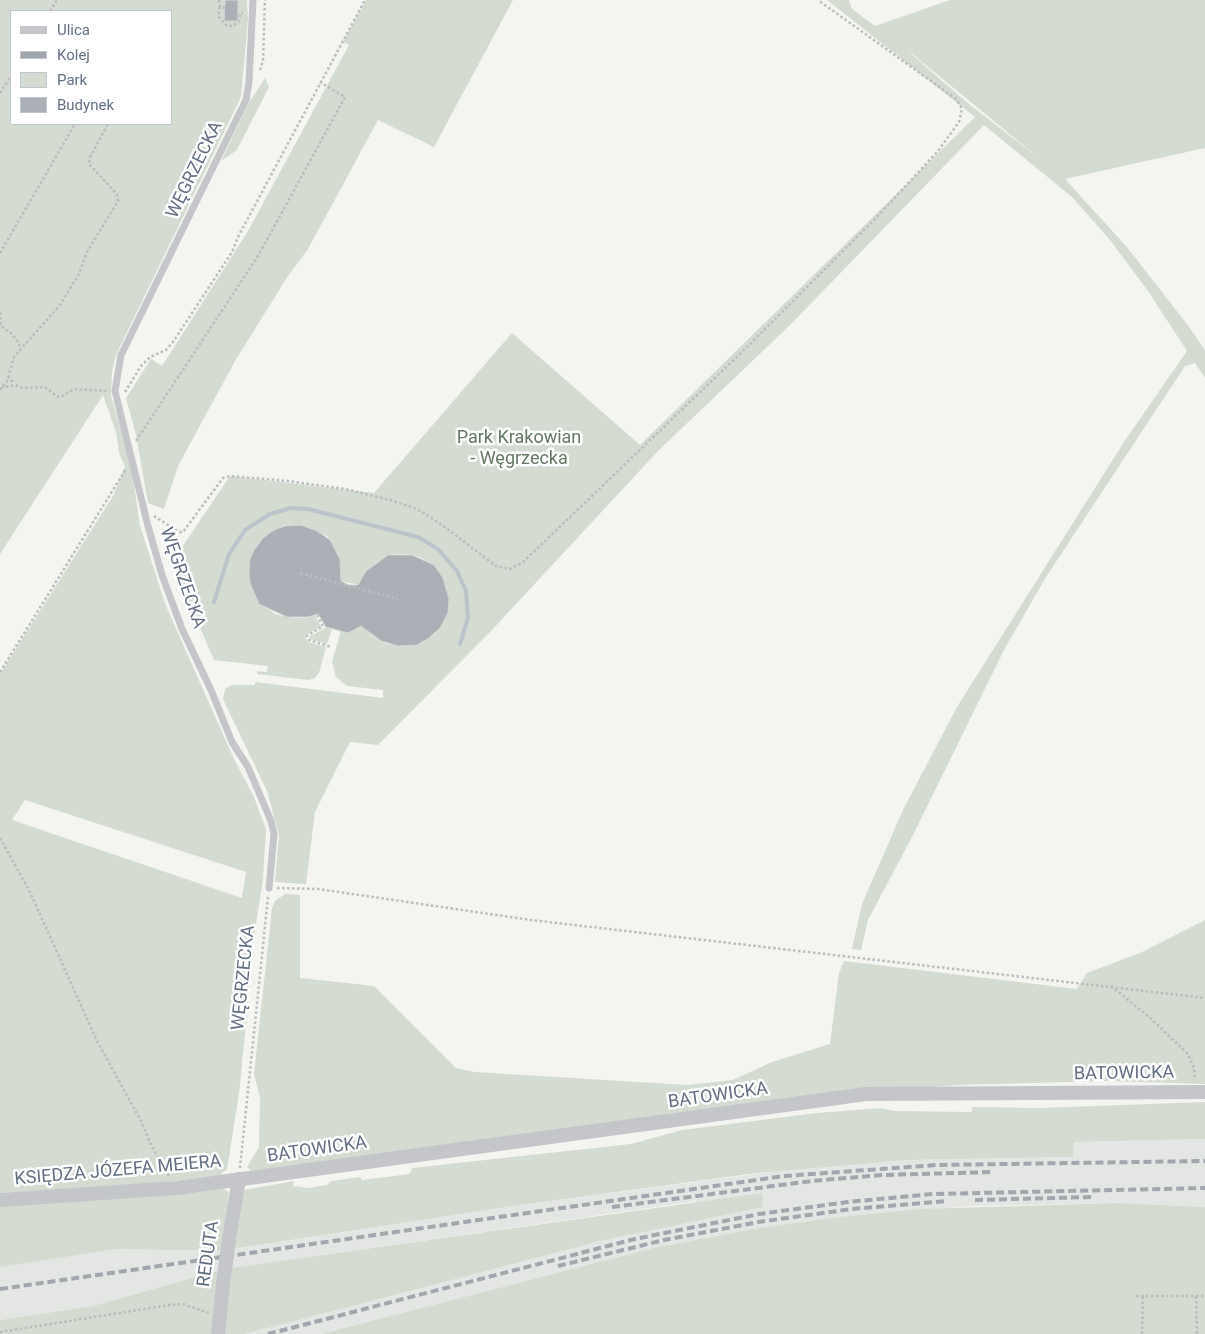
<!DOCTYPE html>
<meta charset="utf-8">
<style>
body{margin:0}
#map{position:relative;width:1205px;height:1334px;overflow:hidden;background:#f4f4f0;font-family:Roboto,sans-serif}
canvas{display:block}
.legend{position:absolute;left:10px;top:10px;width:162px;height:115px;box-sizing:border-box;background:#fff;border:1px solid #c1c6cd;margin:0;padding:6px 9px;list-style:none;font-size:15px;color:#637081}
.legend li{display:flex;align-items:center;gap:10px;height:25px}
.legend b{width:25px;border:1px solid #c1c6cd}
</style>
<div id="map">
<canvas width="1205" height="1334"></canvas>
<ul class="legend">
<li><b style="height:6px;background:#c4c6ca"></b>Ulica</li>
<li><b style="height:6px;background:#a2a6ad"></b>Kolej</li>
<li><b style="height:14px;background:#d4dbd1"></b>Park</li>
<li><b style="height:14px;background:#aab0b6"></b>Budynek</li>
</ul>
</div>
<script>
const g = document.querySelector('canvas').getContext('2d');
g.lineJoin = 'round';
function fillPath(path, color) { g.fillStyle = color; g.fill(path, 'evenodd'); }
const toPath = rows => new Path2D(rows.map(r => 'M' + r).join(''));
function trace(path, color, width, dash) { g.strokeStyle = color; g.lineWidth = width; g.lineCap = dash ? 'butt' : 'round'; g.setLineDash(dash || []); g.stroke(path); }
function drawText(font, color, halo, rows, align = 'center') {
  g.font = font + ' Roboto,sans-serif'; g.lineWidth = 5; g.setLineDash([]); g.textBaseline = 'middle'; g.strokeStyle = halo; g.fillStyle = color; for (const [text, x, y, turn = 0] of rows) {
    g.save(); g.translate(x, y); g.rotate((+turn || 0) * Math.PI / 180); g.textAlign = isNaN(turn) ? turn : align; if (halo) g.strokeText(text, 0, 0); g.fillText(text, 0, 0); g.restore();
  }
}
const built = toPath([
 [1205,1139,1205,1207,1118,1203,974,1206,876,1213,808,1221,653,1248,321,1334,244,1334,541,1255,657,1228,697,1201,220,1270,93,1306,0,1320,0,1267,85,1253,116,1249,222,1251,513,1206,809,1167,907,1160,1073,1157,1074,1142]
]);
const green = toPath([
 [0,0,247,0,248,20,241,97,116,355,112,372,111,396,131,464,140,526,166,606,234,759,254,797,266,829,263,880,256,923,239,1094,227,1169,220,1175,141,1185,0,1193,0,674,113,496,125,467,119,453,116,432,103,395,0,554],
 [11,11,171,11,171,124,11,124],
 [25,800,246,872,242,898,12,820],
 [366,0,513,0,434,147,378,120,308,249,288,276,235,361,178,466,164,509,148,503,136,435,126,398,151,359,162,366,248,231,349,45,343,42],
 [827,0,849,0,852,9,875,26,950,0,1205,0,1205,148,1065,179,1126,246,1187,324,1205,350,1205,378,1195,363,1185,366,1046,577,1005,648,913,835,868,920,861,950,852,949,862,904,903,810,957,707,1124,442,1187,351,1148,291,1110,240,1072,197,984,125,790,325,658,451,491,631,378,745,350,742,315,812,306,884,275,882,279,835,267,791,223,699,225,689,232,685,255,685,255,682,383,698,383,690,347,686,336,677,332,662,341,631,348,633,363,624,371,635,386,644,402,646,417,645,435,634,447,615,447,588,434,565,420,557,408,554,393,554,380,560,366,571,359,585,341,581,340,559,327,536,301,525,285,525,274,530,260,541,250,557,250,583,260,603,275,614,293,618,305,618,314,614,321,626,305,636,308,642,326,647,319,673,315,678,308,680,257,674,257,671,267,672,268,666,214,660,172,562,230,476,374,493,512,333,640,445,975,117],
 [910,53,911,53,1040,159,969,104],
 [265,78,269,87,237,150,221,161,248,104],
 [326,627,332,629,327,644,310,639,309,637],
 [285,894,300,895,300,978,374,986,456,1068,474,1072,687,1085,733,1080,772,1062,830,1044,839,973,844,961,1077,989,1087,973,1142,952,1205,920,1205,1084,1108,1081,958,1085,819,1095,251,1171,247,1167,259,1147,260,1098,254,1074,272,908,275,901],
 [1205,1102,1205,1139,1074,1142,1073,1157,907,1160,757,1173,513,1206,233,1249,244,1190,294,1181,293,1186,309,1188,327,1185,331,1181,360,1177,362,1180,410,1174,412,1168,631,1144,682,1130,817,1113,881,1108,894,1111,972,1112,972,1107,1039,1108],
 [222,1188,229,1192,222,1251,116,1249,0,1267,0,1206,174,1194],
 [762,1193,763,1207,600,1241,291,1322,244,1334,224,1334,231,1268],
 [1118,1203,1205,1207,1205,1334,321,1334,653,1248,760,1228,830,1218,919,1209],
 [220,1270,211,1334,0,1334,0,1320,93,1306]
]);
const stream = toPath([
 [214,602,229,554,245,530,270,514,291,508,308,509,418,537,438,549,457,571,466,591,468,618,460,644]
]);
const building = toPath([
 [225,0,238,0,238,21,224,21,225,0],
 [301,525,317,531,330,540,340,559,341,581,349,585,358,585,366,571,388,555,412,555,434,565,443,578,449,599,448,613,440,628,429,638,417,645,398,646,381,641,361,626,348,633,326,627,318,614,308,617,287,617,259,604,250,583,249,573,250,559,254,550,263,538,274,530,285,526,301,525]
]);
const path = toPath([
 [219,0,220,7],
 [225,8,220,7,218,16,226,25,233,26,239,21,240,14,243,13],
 [50,11,57,0],
 [260,70,263,61,265,0],
 [0,93,11,76],
 [0,253,75,124],
 [0,312,1,326,12,334,19,343,20,350],
 [8,376,14,384],
 [1,388,15,385,23,388,45,387,56,396,61,397,74,389,106,391],
 [0,390,7,381,14,357,60,305,79,274,87,252,118,201,117,194,89,164,90,157,108,124],
 [125,392,141,366,150,357,166,350,173,342,232,252,239,235,365,0],
 [136,441,258,256,345,97,320,82],
 [154,516,179,532,183,532,223,478,230,476,288,481,345,489,390,500,417,509,438,522,496,566,510,569,522,563,741,353,876,218,938,151,959,122,962,109,956,99,818,0],
 [300,573,398,599],
 [317,615,323,626,307,636,309,640,331,647],
 [0,672,126,469],
 [0,838,29,890,98,1043,140,1119,152,1147,169,1176],
 [277,888,318,889,531,920,1205,998],
 [1111,986,1149,1017,1188,1054,1194,1068,1195,1079],
 [240,1168,268,897],
 [1136,1296,1205,1296],
 [1196,1296,1197,1334],
 [0,1332,170,1305,183,1304,209,1313],
 [1142,1334,1143,1296]
]);
const service = toPath([
 [253,0,249,82,246,100,121,355,115,391,148,526,162,575,182,629,211,690,232,742,248,767,271,821,274,834,269,888]
]);
const minor = toPath([
 [0,1200,176,1188,866,1094,1205,1092],
 [229,1239,239,1179],
 [218,1334,223,1285]
]);
const rail = toPath([
 [975,1200,1092,1197],
 [612,1207,812,1181,882,1175,993,1172],
 [558,1266,664,1240,758,1222,852,1209,947,1201],
 [0,1289,784,1176,937,1165,1205,1161],
 [268,1334,635,1239,759,1214,848,1202,933,1194,1205,1188]
]);
const minorBridge = toPath([
 [223,1285,229,1239]
]);
const streetNames = [
 ["WĘGRZECKA",195,170,-64],
 ["WĘGRZECKA",182,578,71],
 ["WĘGRZECKA",244,978,-84],
 ["BATOWICKA",1124,1074,-1],
 ["BATOWICKA",718,1096,-8],
 ["BATOWICKA",317,1150,-8],
 ["KSIĘDZA JÓZEFA MEIERA",118,1171,-5],
 ["REDUTA",209,1254,-82]
];
const parkNames = [
 ["Park Krakowian",519,438],
 ["- Węgrzecka",519,459]
];
fillPath(built, '#e4e6e4');
fillPath(green, '#d4dbd1');
trace(stream, '#bcc5cc', 4);
fillPath(building, '#aab0b6');
trace(building, '#d5d5d3', 1);
trace(path, '#bbbdbf', 2.5, [2.5, 2.5]);
trace(service, '#c4c6ca', 7);
trace(minor, '#c4c6ca', 14);
trace(rail, '#a2a6ad', 4, [8, 4]);
trace(minorBridge, '#c4c6ca', 14);
drawText('18px', '#637081', '#fff', streetNames);
drawText('18px', '#637962', '#fff', parkNames);
</script>
